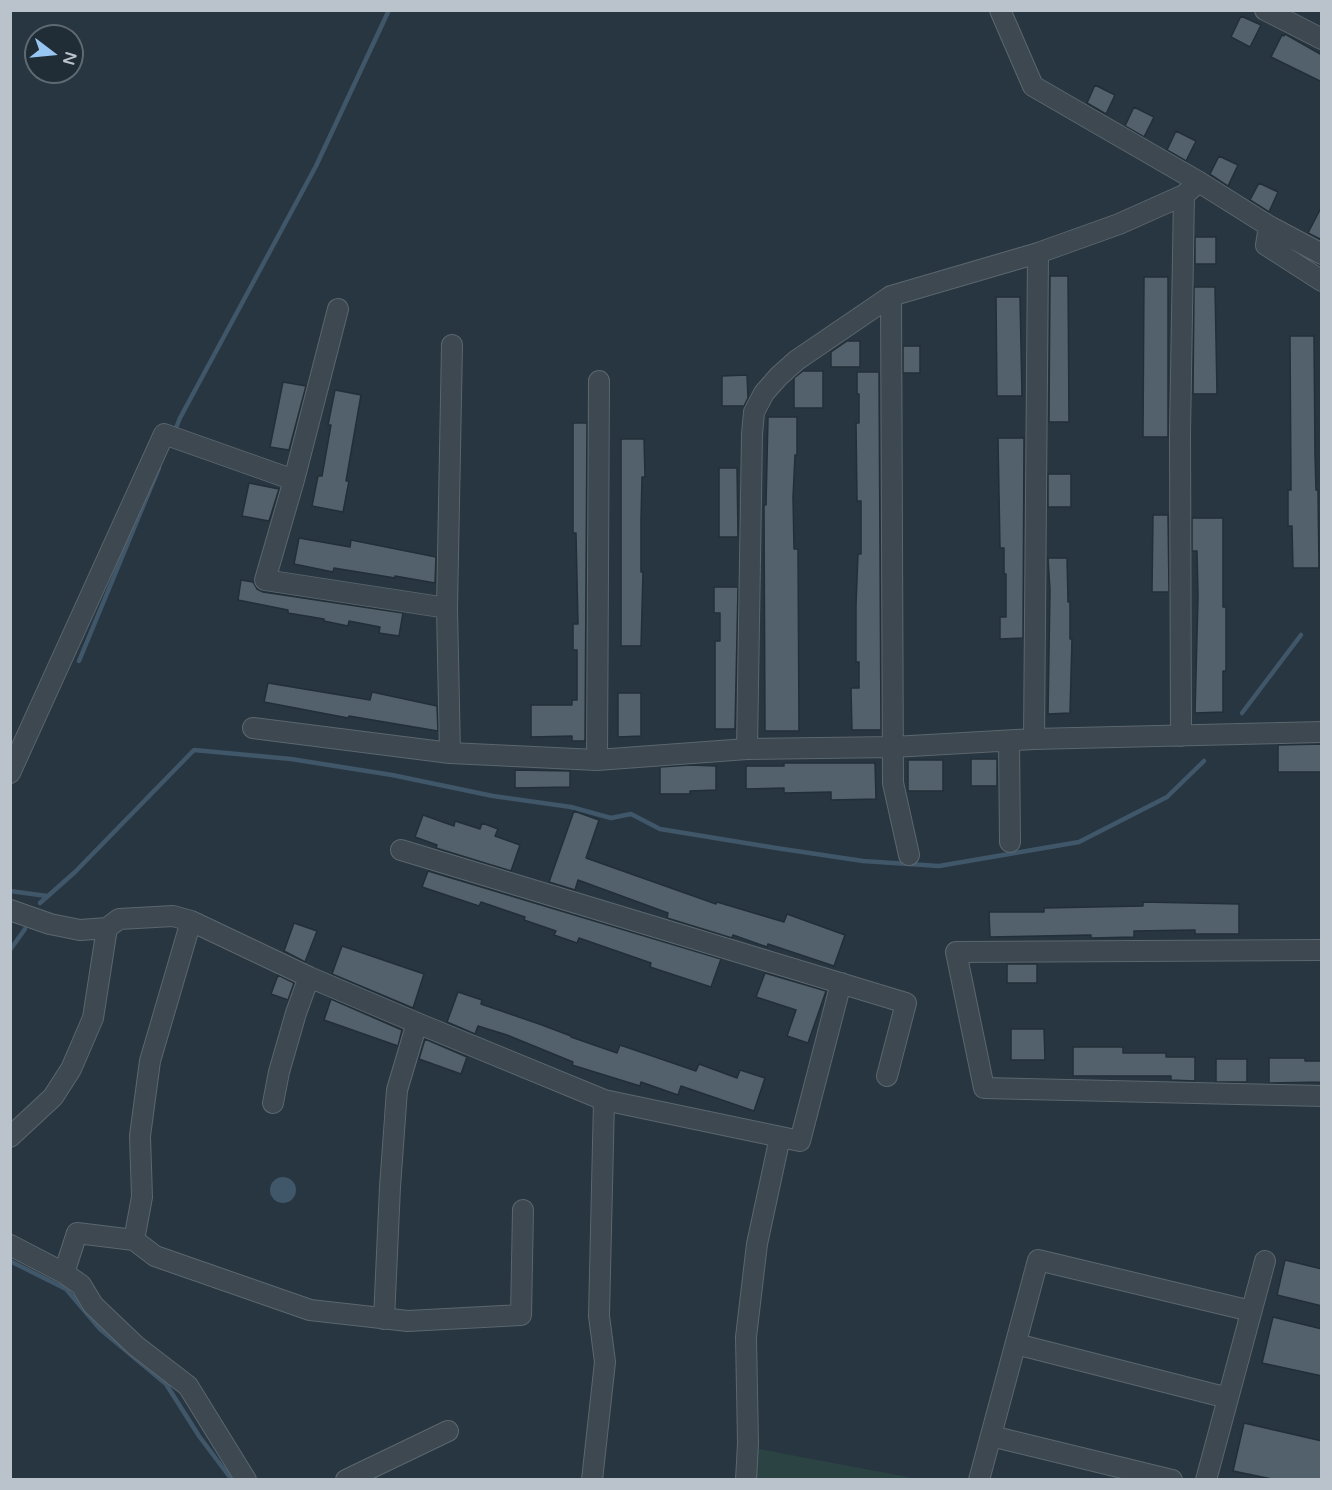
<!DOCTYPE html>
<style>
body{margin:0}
#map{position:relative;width:1332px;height:1490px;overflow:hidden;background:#283641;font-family:"Varela Round",sans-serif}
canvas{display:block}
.frame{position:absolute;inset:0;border:12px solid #bac3cb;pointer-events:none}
.north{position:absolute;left:24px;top:24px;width:60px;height:60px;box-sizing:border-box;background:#212d36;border:2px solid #5e6972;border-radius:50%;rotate:106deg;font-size:16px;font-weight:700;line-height:24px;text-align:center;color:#bac3cb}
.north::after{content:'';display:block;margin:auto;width:21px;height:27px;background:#97c6f2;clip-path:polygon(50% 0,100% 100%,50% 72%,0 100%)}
</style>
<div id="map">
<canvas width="1332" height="1490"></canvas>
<div class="frame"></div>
<div class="north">N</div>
</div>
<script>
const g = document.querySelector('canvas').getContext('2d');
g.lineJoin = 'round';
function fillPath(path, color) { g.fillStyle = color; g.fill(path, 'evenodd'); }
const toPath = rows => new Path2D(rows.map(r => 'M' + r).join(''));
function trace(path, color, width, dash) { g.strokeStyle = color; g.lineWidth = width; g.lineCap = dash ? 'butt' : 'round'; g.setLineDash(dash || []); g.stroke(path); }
const green = toPath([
 [759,1449,918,1479,753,1480,754,1452]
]);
const water = toPath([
 '270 1190a13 13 0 1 1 26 0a13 13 0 1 1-26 0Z'
]);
const stream = toPath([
 [174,433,180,418,316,166,389,10],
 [79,661,159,468],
 [1242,713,1301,635],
 [10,891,47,896],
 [40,903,75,872,194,750,291,759,392,775,493,796,571,807,611,818,631,814,660,829,776,848,863,861,939,866,1079,842,1167,797,1204,761],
 [10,950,25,929],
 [10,1261,66,1289,100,1329,166,1384,199,1436,232,1480]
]);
const building = toPath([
 [1241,16,1261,25,1250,47,1231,37,1241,16],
 [1285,34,1322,55,1322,82,1271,57,1282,35,1284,36,1285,34],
 [1095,85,1115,95,1106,114,1087,103,1095,85],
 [1134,107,1154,117,1144,137,1125,126,1134,107],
 [1176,131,1196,141,1186,161,1167,150,1176,131],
 [1219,156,1238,165,1228,186,1210,174,1219,156],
 [1259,183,1278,192,1269,212,1250,200,1259,183],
 [1322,206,1322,240,1308,233,1322,206],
 [1195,237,1216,237,1216,264,1195,264,1195,237],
 [1050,276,1068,276,1069,422,1049,422,1050,276],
 [1144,277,1168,277,1168,437,1143,437,1144,277],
 [1194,287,1215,287,1217,394,1193,394,1194,287],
 [996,297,1020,297,1022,396,997,396,996,297],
 [1290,336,1314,336,1315,454,1316,490,1318,490,1319,568,1293,568,1292,526,1288,526,1288,490,1291,490,1290,336],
 [847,341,860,341,860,367,831,367,831,352,847,341],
 [903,346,920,346,920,373,903,373,903,346],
 [803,371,823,371,823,408,794,408,794,378,803,371],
 [857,372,879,372,881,730,852,730,851,688,859,688,859,662,856,662,856,605,858,554,861,554,861,501,857,501,856,423,859,423,859,394,857,394,857,372],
 [747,375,748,398,744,406,722,406,722,376,747,375],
 [283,382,306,386,289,450,270,447,283,382],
 [335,390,361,395,346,481,349,481,343,512,312,506,318,476,322,476,331,425,328,425,335,390],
 [768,417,797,417,797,455,795,455,793,497,794,549,798,549,799,731,765,731,764,505,766,505,768,417],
 [573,423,587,423,585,741,572,741,572,736,531,737,531,705,572,705,572,700,577,700,577,650,573,650,573,624,578,624,576,533,573,533,573,423],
 [998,438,1024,438,1023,638,1000,639,1000,617,1006,617,1006,574,1004,574,1004,548,1000,548,998,438],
 [621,439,644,439,645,477,642,477,641,519,641,572,643,572,641,646,621,646,621,439],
 [719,468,737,468,738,537,719,537,719,468],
 [1048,474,1071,474,1071,507,1048,507,1048,474],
 [249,483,279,489,269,521,242,516,249,483],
 [1153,515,1168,515,1169,592,1152,592,1153,515],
 [1192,518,1223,518,1223,607,1226,607,1226,671,1223,671,1223,712,1195,713,1198,597,1197,551,1192,551,1192,518],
 [299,538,350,547,351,540,436,557,435,583,395,576,395,578,334,568,333,572,294,564,299,538],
 [1048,558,1067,558,1068,602,1070,602,1070,639,1072,639,1070,713,1048,714,1050,590,1048,558],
 [241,580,253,582,257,589,263,592,403,613,399,636,379,633,380,627,349,621,348,626,324,621,324,619,288,613,288,610,238,600,241,580],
 [714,587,738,587,735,729,715,729,715,641,720,641,720,613,714,613,714,587],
 [268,683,370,700,372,692,437,706,438,731,349,716,348,718,264,702,268,683],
 [618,693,641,693,641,736,618,737,618,693],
 [1322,744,1322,772,1278,772,1278,745,1322,744],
 [971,759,997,759,997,786,971,786,971,759],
 [908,760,943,760,943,791,908,791,908,760],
 [784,763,875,763,876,799,831,800,831,792,784,793,784,788,746,789,746,766,784,766,784,763],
 [690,765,716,766,716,790,690,791,690,794,660,794,660,767,690,765],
 [515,770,570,771,570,787,515,788,515,770],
 [574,811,599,820,586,858,716,904,717,902,784,922,787,914,845,935,834,966,768,944,767,947,733,935,732,938,667,918,668,913,578,880,575,890,549,882,574,811],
 [423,815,454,826,455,821,480,829,482,823,498,829,495,836,520,845,511,871,436,848,437,845,415,837,423,815],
 [428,871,721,959,711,987,650,967,651,963,579,938,577,943,554,935,556,931,524,920,525,917,481,902,479,906,422,887,428,871],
 [1143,902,1239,904,1239,934,1195,934,1195,930,1134,931,1134,937,1091,938,1091,935,990,937,989,912,1044,912,1044,908,1143,906,1143,902],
 [294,923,317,931,305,962,284,951,294,923],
 [342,946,424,974,413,1008,332,974,342,946],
 [1007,964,1037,964,1037,983,1007,983,1007,964],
 [765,973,826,991,808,1043,787,1036,796,1010,756,997,765,973],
 [278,975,294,983,288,1000,271,994,278,975],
 [458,992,482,1000,481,1004,542,1025,571,1036,571,1037,617,1053,620,1045,696,1071,699,1064,737,1078,740,1070,765,1078,754,1111,681,1086,678,1095,641,1082,640,1086,572,1065,573,1062,507,1035,478,1026,475,1034,447,1022,458,992],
 [331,999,402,1030,398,1046,324,1020,331,999],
 [1011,1029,1044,1029,1045,1060,1011,1060,1011,1029],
 [425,1039,467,1057,461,1074,419,1059,425,1039],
 [1073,1047,1123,1047,1123,1053,1166,1053,1166,1057,1195,1057,1195,1081,1171,1080,1171,1076,1073,1076,1073,1047],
 [1269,1058,1305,1058,1305,1061,1322,1061,1322,1082,1269,1083,1269,1058],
 [1216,1059,1247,1059,1247,1082,1216,1082,1216,1059],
 [1285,1260,1322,1269,1322,1306,1277,1295,1285,1260],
 [1273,1317,1322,1329,1322,1376,1262,1363,1273,1317],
 [1244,1423,1322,1441,1322,1479,1272,1479,1233,1471,1244,1423]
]);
const minor = toPath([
 [1000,10,1033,86,1199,182,1269,226,1322,254],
 [1265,10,1322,39],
 [1269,226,1266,245,1322,281],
 [891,296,893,783,909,855],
 [338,309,294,480,265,580,447,608],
 [253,728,450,753,597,760,747,749,893,747,1034,739,1322,732],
 [1181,736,1180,434,1184,195],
 [1034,739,1038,253],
 [1009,741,1010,842],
 [747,749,752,434,754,412,764,393,779,376,797,360,891,296,1038,253,1119,224,1184,195,1199,182],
 [450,753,447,608,452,345],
 [597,760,599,381],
 [10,773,164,434,294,480],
 [401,850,906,1003,887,1076],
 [10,910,50,924,80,930,107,928,119,919,173,916,191,921,309,977,417,1023,604,1100,800,1141,841,983],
 [1322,950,956,952,984,1088,1322,1096],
 [273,1103,279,1072,296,1013,309,977],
 [10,1137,53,1097,71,1069,93,1018,107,928],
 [134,1240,142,1197,140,1136,150,1061,191,921],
 [10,1245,64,1273,81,1285,93,1305,136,1346,188,1386,246,1480],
 [64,1273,77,1233,134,1240,155,1256,310,1310,408,1321,521,1315,523,1210],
 [384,1319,390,1187,397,1090,417,1023],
 [1016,1344,1228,1398],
 [991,1436,1172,1480],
 [346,1480,448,1431],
 [592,1480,605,1362,599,1316,604,1100],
 [746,1480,748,1443,746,1337,757,1244,780,1137],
 [979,1480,1038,1260,1251,1311],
 [1206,1480,1265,1261]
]);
fillPath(green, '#2b4443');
fillPath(water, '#405669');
trace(stream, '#405669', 4.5);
fillPath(building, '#52616c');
trace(building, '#232f38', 1.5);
trace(minor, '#5b666e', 22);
trace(minor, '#3d4851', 20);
</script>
